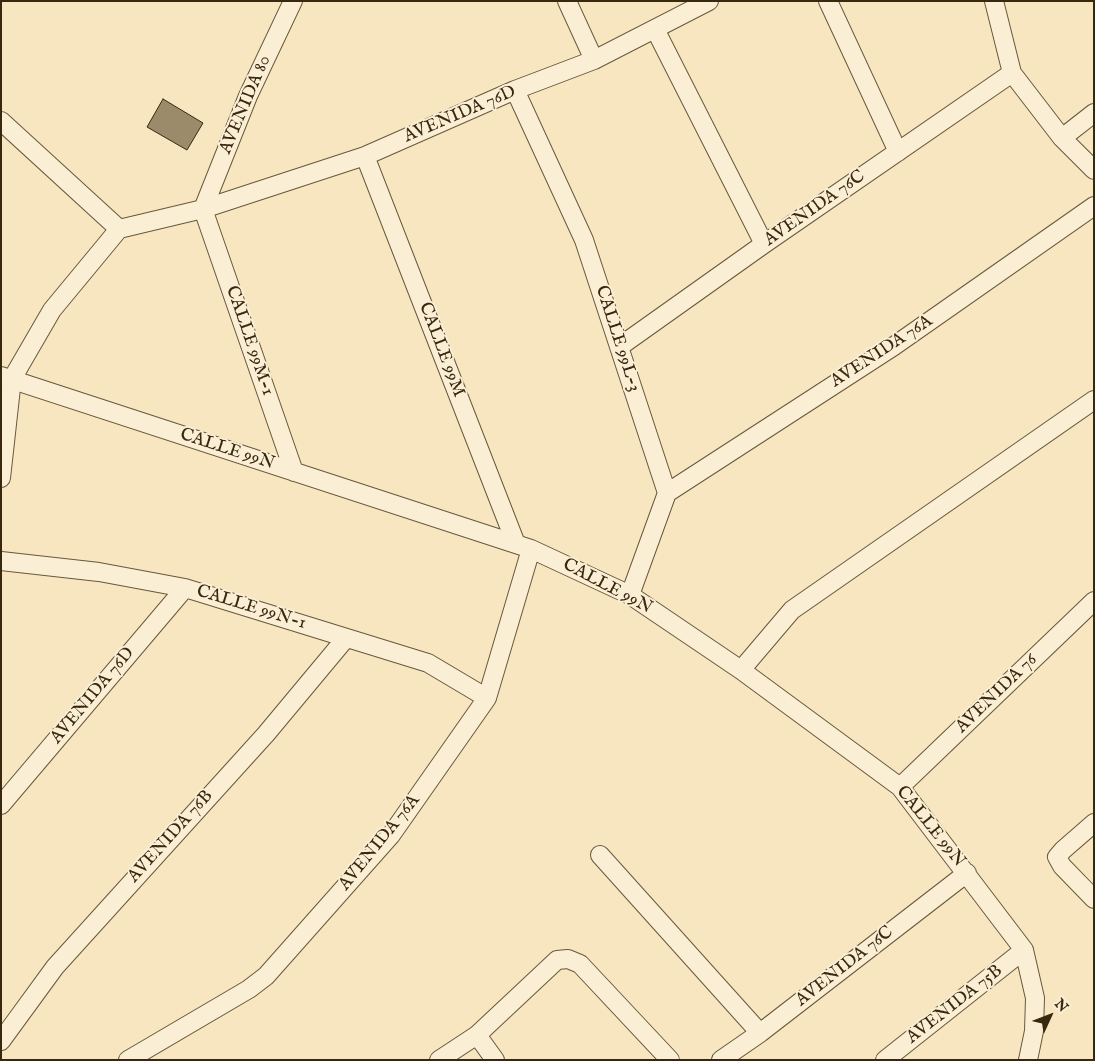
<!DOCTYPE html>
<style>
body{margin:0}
#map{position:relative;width:1095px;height:1061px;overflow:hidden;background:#f7e6bf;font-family:"IM FELL English",serif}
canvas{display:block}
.frame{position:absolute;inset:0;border:2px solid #382810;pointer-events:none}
.north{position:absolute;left:1025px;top:991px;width:50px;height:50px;-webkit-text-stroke:4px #faefd5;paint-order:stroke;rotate:47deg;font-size:14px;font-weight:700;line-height:20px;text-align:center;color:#382810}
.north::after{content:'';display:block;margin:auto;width:18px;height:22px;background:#382810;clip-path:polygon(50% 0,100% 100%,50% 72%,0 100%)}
</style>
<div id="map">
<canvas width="1095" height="1061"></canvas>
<div class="frame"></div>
<div class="north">N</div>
</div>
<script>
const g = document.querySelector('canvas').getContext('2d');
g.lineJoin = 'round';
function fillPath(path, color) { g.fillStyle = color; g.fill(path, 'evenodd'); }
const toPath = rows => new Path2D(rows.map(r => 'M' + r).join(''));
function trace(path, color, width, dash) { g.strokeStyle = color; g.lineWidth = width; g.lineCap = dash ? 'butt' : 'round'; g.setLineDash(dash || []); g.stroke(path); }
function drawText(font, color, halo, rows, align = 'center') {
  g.font = font + ' "IM FELL English",serif'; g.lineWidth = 4; g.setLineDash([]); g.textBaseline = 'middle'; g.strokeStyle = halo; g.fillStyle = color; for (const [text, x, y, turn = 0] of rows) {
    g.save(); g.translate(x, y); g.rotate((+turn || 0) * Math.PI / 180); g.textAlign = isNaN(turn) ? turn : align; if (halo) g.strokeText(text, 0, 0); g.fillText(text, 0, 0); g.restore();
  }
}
const building = toPath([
 [163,99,203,123,187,150,147,127,163,99]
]);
const minor = toPath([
 [567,1,594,60],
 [828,1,898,152],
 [994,1,1012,73,1062,138,1094,170],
 [655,29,764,244],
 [515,90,584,240,667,493,630,595],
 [1,121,119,229],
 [1062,138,1094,113],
 [365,156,516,544],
 [203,209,294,472],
 [203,209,248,96,293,1],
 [619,347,764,244,1012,73],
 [1,376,531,549,630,595,741,670,900,787,1024,950,1035,998,1034,1031,1028,1060],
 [1,478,12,379,52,310,119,229,203,209,365,156,515,90,594,60,709,1],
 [667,493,894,346,1094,206],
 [1,561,99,572,185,588,428,663,487,698],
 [741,670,792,610,1094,400],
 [900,787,1094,601],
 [1,805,185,588],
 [1094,823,1063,850,1057,857,1062,866,1094,899],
 [600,855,760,1033],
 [477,1035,495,1060],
 [1,1041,55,967,266,734,346,638],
 [128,1060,249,989,266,976,391,835,487,698,531,549],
 [439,1060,477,1035,557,960,568,959,580,964,670,1060],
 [721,1060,760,1033,967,873],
 [885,1060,1024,950]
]);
const streetNames = [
 ["AVENIDA 80",246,105,-67],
 ["AVENIDA 76D",460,115,-23],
 ["AVENIDA 76C",815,209,-35],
 ["CALLE 99L-3",617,339,72],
 ["CALLE 99M-1",249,341,71],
 ["CALLE 99M",441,350,69],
 ["AVENIDA 76A",882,352,-33],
 ["CALLE 99N",227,450,18],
 ["CALLE 99N",607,587,28],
 ["CALLE 99N-1",251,608,17],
 ["AVENIDA 76",997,694,-44],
 ["AVENIDA 76D",93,696,-50],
 ["CALLE 99N",930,827,51],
 ["AVENIDA 76B",171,837,-48],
 ["AVENIDA 76A",380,843,-51],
 ["AVENIDA 76C",845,967,-38],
 ["AVENIDA 75B",955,1005,-38]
];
fillPath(building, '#9b8b6b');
trace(building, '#382810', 1);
trace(minor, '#68583c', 20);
trace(minor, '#faefd5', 18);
drawText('18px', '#382810', '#faefd5', streetNames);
</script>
